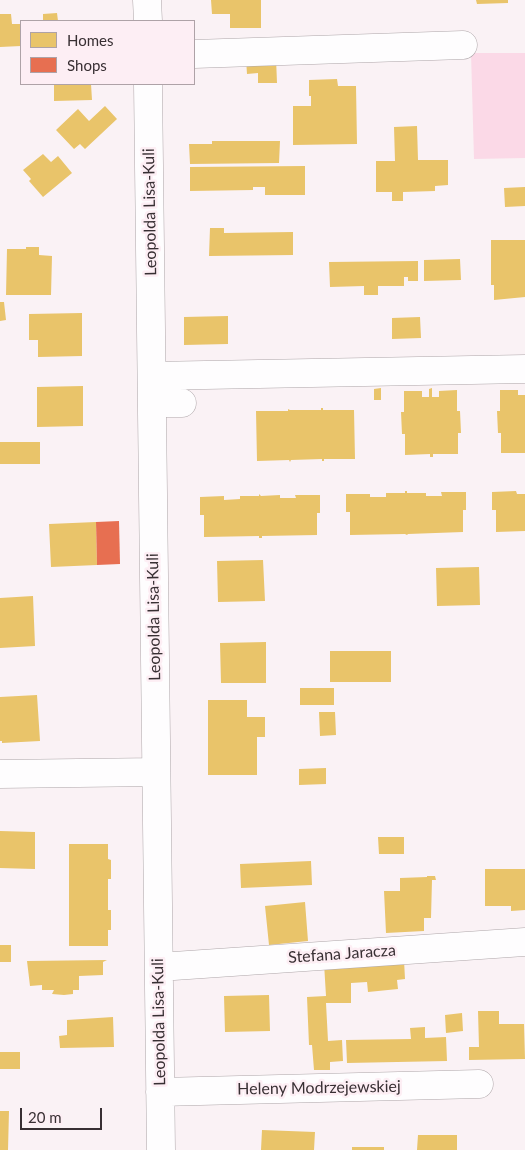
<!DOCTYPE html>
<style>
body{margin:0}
#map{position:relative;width:525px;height:1150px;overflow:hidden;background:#faf2f5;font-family:Lato,sans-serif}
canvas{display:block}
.legend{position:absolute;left:20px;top:20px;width:175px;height:65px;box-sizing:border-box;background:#fdeef4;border:1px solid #aea2a7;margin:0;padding:6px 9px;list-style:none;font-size:15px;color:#382f33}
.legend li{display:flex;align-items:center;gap:10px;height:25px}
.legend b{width:25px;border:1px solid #aea2a7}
.scale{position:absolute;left:20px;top:1108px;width:82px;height:22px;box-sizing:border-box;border:2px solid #382f33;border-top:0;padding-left:6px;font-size:15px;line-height:18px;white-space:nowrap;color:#382f33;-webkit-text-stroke:4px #fdeef4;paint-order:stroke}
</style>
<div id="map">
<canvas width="525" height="1150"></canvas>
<ul class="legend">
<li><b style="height:14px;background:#e9c46a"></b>Homes</li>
<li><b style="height:14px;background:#e76f51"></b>Shops</li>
</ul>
<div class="scale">20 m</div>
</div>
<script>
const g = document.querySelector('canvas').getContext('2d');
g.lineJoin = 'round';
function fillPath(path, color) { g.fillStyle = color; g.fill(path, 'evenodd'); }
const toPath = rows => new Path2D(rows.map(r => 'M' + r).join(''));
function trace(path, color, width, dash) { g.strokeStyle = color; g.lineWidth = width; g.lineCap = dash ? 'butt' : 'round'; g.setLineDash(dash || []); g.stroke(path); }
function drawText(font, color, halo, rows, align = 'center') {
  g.font = font + ' Lato,sans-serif'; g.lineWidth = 5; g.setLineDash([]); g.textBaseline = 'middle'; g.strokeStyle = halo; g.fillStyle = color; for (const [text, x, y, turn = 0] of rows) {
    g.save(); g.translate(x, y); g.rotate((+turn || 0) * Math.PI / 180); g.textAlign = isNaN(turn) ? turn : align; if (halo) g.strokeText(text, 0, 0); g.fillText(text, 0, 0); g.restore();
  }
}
const green = toPath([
 [471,53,525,53,525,158,474,159]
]);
const homes = toPath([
 [211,0,261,0,261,28,230,28,230,14,212,14],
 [476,0,508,0,508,3,477,4],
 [57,13,58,21,43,21,43,14],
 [0,14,11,14,12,24,21,24,21,46,0,47],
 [276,58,277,83,258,83,258,73,247,74,246,59],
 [337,79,338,86,356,86,357,144,293,145,293,106,311,106,311,96,309,96,309,80],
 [54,84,91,84,92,100,54,101],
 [105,106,117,119,85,149,80,144,74,149,56,130,78,109,89,121],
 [417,126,418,160,448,160,448,185,435,186,435,191,403,192,403,201,392,201,392,192,376,192,376,161,395,161,394,127],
 [212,141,280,141,279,163,190,164,189,144,212,144],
 [43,154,51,162,58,156,72,173,43,197,29,181,31,179,23,170],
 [305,166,305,195,265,195,265,187,253,187,253,190,190,191,190,167],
 [525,187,525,206,505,207,504,188],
 [210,228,224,228,224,233,293,232,293,255,209,256],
 [491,240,525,240,525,297,494,300,494,285,491,285],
 [26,247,39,247,39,255,52,256,51,295,6,295,7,249,26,249],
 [460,259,461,280,424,281,424,260],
 [418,261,418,281,408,281,408,277,404,277,404,286,378,286,378,295,364,295,364,286,330,287,329,262],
 [0,302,4,302,6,320,0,321],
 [82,313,82,356,38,357,38,340,29,340,29,314],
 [228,316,228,344,184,345,184,317],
 [420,317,421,338,392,339,392,318],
 [83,386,83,426,37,427,37,387],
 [381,388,381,400,374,400,374,389],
 [432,388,432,397,439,397,439,391,457,390,457,411,460,411,461,433,458,433,458,454,433,454,433,457,430,457,430,454,405,455,405,434,402,434,401,412,404,412,404,391,422,391,422,397,429,397,429,389],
 [500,390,518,390,518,395,525,395,525,453,501,453,501,433,498,433,497,411,500,411],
 [321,408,323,408,323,410,354,410,355,459,324,459,324,461,322,461,322,459,291,460,290,462,289,460,257,461,256,411,288,411,288,409,290,410,321,410],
 [0,442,40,442,40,464,0,464],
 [405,491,407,491,407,493,426,493,426,496,442,496,441,492,466,492,466,510,463,510,463,532,408,534,407,535,405,534,350,535,350,512,346,512,346,494,370,494,370,497,386,497,386,493,405,493],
 [516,491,517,494,525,494,525,531,496,532,496,510,492,510,492,492],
 [259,494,261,496,280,495,280,498,296,498,295,495,320,495,320,513,317,513,317,535,262,536,262,538,259,538,259,536,204,537,204,515,200,515,200,497,224,496,224,500,240,499,240,496,259,496],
 [96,522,97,565,51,567,49,524],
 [263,560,265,601,218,602,217,561],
 [479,567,480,605,437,606,436,568],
 [33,596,35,646,0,648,0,598],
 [266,642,266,683,221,683,220,643],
 [330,651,391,651,391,682,330,682],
 [300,688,334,688,334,705,300,705],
 [37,695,40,741,2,743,2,741,0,741,0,697],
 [208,700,247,700,247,717,265,717,265,737,257,737,257,775,208,775],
 [319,712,335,712,336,735,320,736],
 [326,768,326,784,299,785,299,769],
 [0,831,35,832,35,869,0,868],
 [378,837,404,837,404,854,379,854],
 [69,844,108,844,108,859,111,860,111,879,108,879,108,910,111,910,111,930,108,930,108,946,69,946],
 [311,861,312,885,241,888,240,864],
 [485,869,525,869,525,910,511,911,511,906,485,906],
 [427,876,435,876,436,880,432,880,431,918,424,918,424,931,386,933,384,891,400,891,400,878,427,877],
 [305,902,308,941,269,945,265,906],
 [0,945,11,945,11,962,0,962],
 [107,960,103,962,103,975,79,976,79,990,73,990,73,994,64,995,52,994,54,990,42,990,42,985,30,986,27,961],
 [404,960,405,979,397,980,398,989,368,992,367,982,351,983,351,1003,326,1003,328,1041,342,1040,343,1061,330,1062,330,1070,314,1070,312,1045,309,1045,307,997,326,996,324,963],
 [269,995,270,1031,225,1032,224,996],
 [478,1011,499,1011,499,1024,524,1024,525,1059,469,1060,469,1047,479,1047],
 [462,1013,463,1031,446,1033,445,1015],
 [113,1017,114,1047,60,1048,59,1036,67,1035,67,1020],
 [425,1027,425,1038,446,1037,447,1061,347,1063,346,1040,411,1039,410,1028],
 [0,1052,20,1052,20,1069,0,1069],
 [0,1111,9,1111,8,1150,0,1150],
 [262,1130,315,1132,314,1150,261,1150],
 [418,1135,457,1135,457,1150,417,1150],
 [352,1147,384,1147,384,1150,352,1150]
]);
const shops = toPath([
 [119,521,120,564,97,565,96,522]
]);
const minor = toPath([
 [147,0,148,21],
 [194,54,463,45],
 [148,84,161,1150],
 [152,376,525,369],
 [152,403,182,403],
 [0,774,156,772],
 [159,967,525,942],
 [160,1092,479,1084]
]);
const streetNames = [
 ["Leopolda Lisa-Kuli",150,212,-91],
 ["Leopolda Lisa-Kuli",154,617,-91],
 ["Stefana Jaracza",342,954,-4],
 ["Leopolda Lisa-Kuli",159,1022,-91],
 ["Heleny Modrzejewskiej",319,1088,-1]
];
fillPath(green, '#fbd9e7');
fillPath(homes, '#e9c46a');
fillPath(shops, '#e76f51');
trace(minor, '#aea6a9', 29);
trace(minor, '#fefdfe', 28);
drawText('16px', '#382f33', '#fdeef4', streetNames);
</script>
